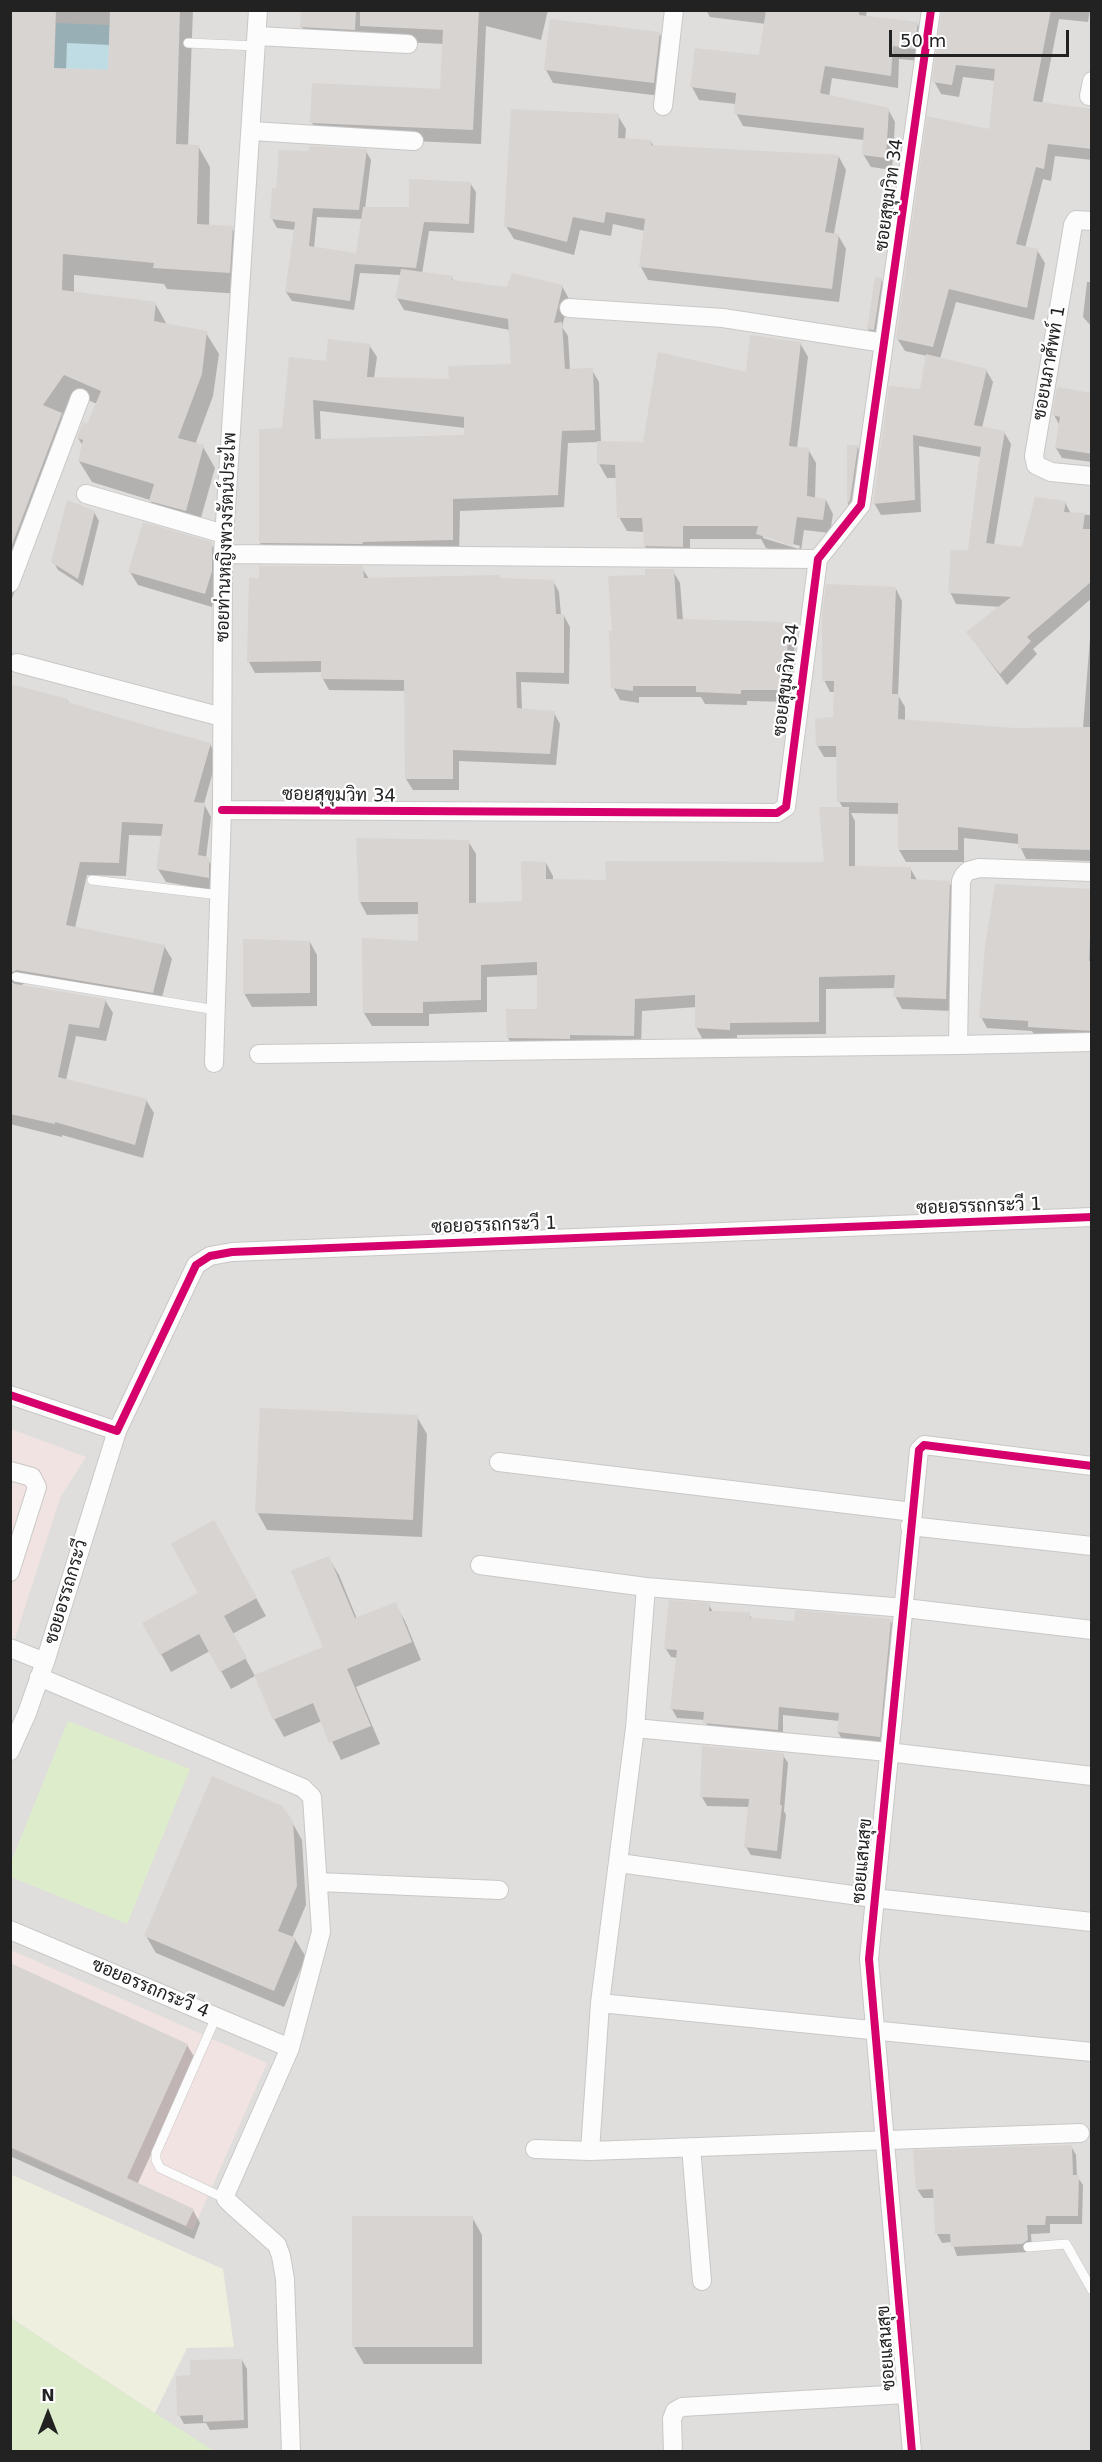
<!DOCTYPE html>
<meta charset="utf-8">
<style>
body{margin:0}
#map{position:relative;width:1102px;height:2462px;overflow:hidden;background:#f0eeeb;font-family:"DejaVu Sans",sans-serif}
canvas{display:block}
.frame{position:absolute;inset:0;border:12px solid #222;pointer-events:none}
.north{position:absolute;left:18px;top:2384px;width:60px;height:60px;-webkit-text-stroke:4px #fff;paint-order:stroke;rotate:0deg;font-size:16px;font-weight:700;line-height:24px;text-align:center;color:#222}
.north::after{content:'';display:block;margin:auto;width:21px;height:27px;background:#222;clip-path:polygon(50% 0,100% 100%,50% 72%,0 100%)}
.scale{position:absolute;left:889px;top:30px;width:180px;height:27px;box-sizing:border-box;border:3px solid #222;border-top:0;padding-left:8px;font-size:18px;line-height:21px;white-space:nowrap;color:#222;-webkit-text-stroke:4px #fff;paint-order:stroke}
</style>
<div id="map">
<canvas width="1102" height="2462"></canvas>
<div class="frame"></div>
<div class="north">N</div>
<div class="scale">50 m</div>
</div>
<script>
const g = document.querySelector('canvas').getContext('2d');
g.lineJoin = 'round';
function fillPath(path, color) { g.fillStyle = color; g.fill(path, 'evenodd'); }
const toPath = rows => new Path2D(rows.map(r => 'M' + r).join(''));
function trace(path, color, width, dash) { g.strokeStyle = color; g.lineWidth = width; g.lineCap = dash ? 'butt' : 'round'; g.setLineDash(dash || []); g.stroke(path); }
function drawText(font, color, halo, rows, align = 'center') {
  g.font = font + ' "DejaVu Sans",Sarabun,sans-serif'; g.lineWidth = 4.5; g.setLineDash([]); g.textBaseline = 'middle'; g.strokeStyle = halo; g.fillStyle = color; for (const [text, x, y, turn = 0] of rows) {
    g.save(); g.translate(x, y); g.rotate((+turn || 0) * Math.PI / 180); g.textAlign = isNaN(turn) ? turn : align; if (halo) g.strokeText(text, 0, 0); g.fillText(text, 0, 0); g.restore();
  }
}
const residential = toPath([
 [11,11,1091,11,1091,2451,11,2451]
]);
const commercial = toPath([
 [11,1429,86,1457,60,1498,11,1651],
 [11,1950,267,2063,193,2230,11,2149]
]);
const farmland = toPath([
 [10,2174,223,2269,234,2347,187,2348,155,2413,11,2318]
]);
const grass = toPath([
 [68,1721,190,1769,127,1924,11,1877,11,1862],
 [10,2318,155,2413,214,2451,11,2451]
]);
const water = toPath([
 [56,23,110,25,108,70,54,68]
]);
const shadow = toPath([
 [10,10,193,10,188,146,198,146,210,167,209,226,232,228,244,249,241,294,167,289,164,284,74,275,74,293,155,303,167,325,206,333,219,354,213,396,195,445,203,447,215,468,197,532,163,522,150,500,92,482,79,461,83,446,78,438,88,426,97,404,76,395,62,416,73,436,11,601,10,607],
 [67,43,110,45,109,71,66,70],
 [303,10,548,10,541,40,486,26,481,144,320,137,312,123,442,90,444,44,362,40,310,41,302,27],
 [706,10,867,10,866,17,917,23,925,36,921,61,899,59,898,88,832,78,829,97,888,109,895,122,892,170,871,167,863,154,864,140,743,126,736,113,736,104,699,100,692,87,760,56,766,24,710,17],
 [943,10,1090,10,1088,22,1059,19,1042,104,1092,110,1092,160,1055,156,1051,181,1043,179,1025,248,1037,250,1045,263,1034,320,956,302,940,359,986,370,993,382,982,428,1004,432,1011,444,994,545,1023,549,1065,502,1071,514,1092,515,1092,598,1033,649,1037,654,1007,685,968,633,1001,607,956,604,950,592,969,552,981,457,919,446,921,512,881,515,874,503,921,390,927,356,905,351,897,338,990,131,996,81,963,77,959,97,941,94,934,81],
 [659,33,667,46,661,96,553,83,546,70],
 [618,116,626,129,625,140,651,142,654,147,839,157,846,170,834,233,838,235,846,249,839,302,648,280,641,267,645,231,613,224,611,236,580,230,574,255,514,239,506,226],
 [366,151,371,160,365,209,410,209,470,183,476,192,474,233,429,231,422,274,452,278,454,281,508,288,562,286,569,299,562,327,568,336,570,370,592,370,599,382,601,443,644,443,747,373,800,343,808,357,797,448,808,449,816,463,815,498,826,500,833,514,830,533,804,530,800,558,766,548,761,539,690,539,690,560,653,560,645,546,644,532,627,531,619,517,617,478,607,478,599,464,598,442,568,443,564,507,460,511,459,552,267,555,260,543,283,429,327,363,369,345,377,357,374,378,450,381,513,365,510,330,404,310,397,298,401,275,360,273,354,310,292,301,286,292,295,230,277,228,272,219],
 [317,217,363,219,358,255,314,248],
 [320,411,465,428,465,436,321,441],
 [763,535,800,546,799,549,763,538],
 [892,193,898,201,893,221,888,212],
 [881,279,888,293,876,342,868,329],
 [1087,282,1092,282,1092,327,1083,317],
 [1092,394,1092,462,1062,458,1056,448,1060,426,1054,415],
 [848,446,857,446,865,460,855,517,848,505],
 [94,512,99,521,83,586,58,570,53,561],
 [211,544,219,557,218,585,212,607,138,585,130,572],
 [362,568,369,579,499,577,501,580,553,581,559,592,561,615,564,616,570,627,569,684,521,682,522,710,554,713,560,724,556,765,459,761,459,790,413,790,406,779,406,691,329,690,323,679,323,672,255,673,249,662],
 [673,571,680,583,683,620,788,623,795,636,792,702,747,701,747,705,705,704,701,697,639,697,639,703,620,700,613,687,613,632,647,577],
 [896,589,902,601,898,695,905,707,905,721,1015,729,1083,728,1092,611,1092,861,1026,859,1019,844,964,838,964,862,906,862,899,850,900,814,851,813,855,821,855,868,910,868,917,880,949,882,956,895,953,1011,902,1009,895,996,895,988,826,989,826,1034,737,1035,737,1042,703,1040,696,1027,697,1007,642,1011,641,1049,516,1051,508,1038,538,1011,538,975,487,977,487,1012,429,1014,429,1026,372,1026,364,1013,419,942,419,914,367,915,360,902,468,841,476,854,476,904,524,903,546,863,553,876,553,880,607,881,825,863,843,808,839,801,838,757,824,757,817,745,834,718,835,692,830,692,824,680],
 [10,686,67,700,69,704,210,744,217,757,204,804,211,817,206,858,216,871,215,891,166,882,158,869,163,836,129,835,126,876,87,875,75,928,164,946,172,959,160,1005,25,983,20,986,105,1000,113,1013,106,1041,76,1036,66,1080,146,1100,154,1113,143,1158,62,1135,62,1137,10,1124],
 [1092,891,1092,1042,1036,1038,1032,1031,987,1028,981,1017],
 [310,942,317,955,317,1006,252,1007,244,993],
 [417,1417,427,1434,422,1537,267,1530,257,1512],
 [224,1539,266,1616,232,1634,255,1676,231,1689,210,1651,171,1672,144,1623,200,1593],
 [328,1557,339,1575,357,1619,395,1604,405,1621,421,1660,356,1687,380,1744,341,1760,322,1721,284,1737,274,1719,324,1647],
 [709,1605,713,1612,749,1614,752,1619,796,1623,890,1620,895,1629,884,1745,843,1741,838,1732,839,1721,783,1715,783,1738,710,1731,705,1720,677,1718,672,1709,678,1658,671,1657,666,1649],
 [783,1755,788,1763,784,1811,786,1815,781,1859,751,1855,746,1847,750,1807,707,1806,702,1797],
 [292,1822,302,1840,306,1905,292,1938,295,1939,306,1957,284,2007,156,1953,146,1936],
 [10,1965,187,2045,195,2058,137,2185,193,2210,200,2223,194,2239,10,2156],
 [1071,2146,1076,2155,1077,2176,1083,2185,1082,2224,1050,2224,1050,2233,1031,2234,1032,2249,1028,2252,957,2256,952,2242,942,2243,937,2234,935,2198,923,2198,917,2189],
 [472,2217,482,2235,482,2364,364,2364,354,2347],
 [242,2360,247,2369,248,2428,210,2430,206,2423,184,2424,179,2415,191,2377]
]);
const building = toPath([
 [10,10,56,10,54,68,108,70,110,10,180,10,176,144,199,145,197,224,233,226,230,273,153,268,154,263,63,254,62,290,156,302,154,321,207,331,202,374,178,438,204,445,186,511,149,501,154,484,78,461,83,440,77,438,83,422,87,424,101,391,64,375,43,405,62,413,10,550],
 [301,10,356,10,355,30,300,27],
 [360,10,479,10,473,130,310,123,312,83,440,89,443,30,360,26],
 [766,10,859,10,859,15,918,22,914,49,893,46,891,76,825,66,820,93,889,108,886,158,862,155,864,128,734,114,736,93,690,87,695,48,759,55],
 [942,10,1051,10,1033,101,1092,109,1092,149,1048,144,1044,169,1036,167,1016,244,1038,249,1027,308,949,289,933,347,896,339,927,116,989,129,995,69,956,65,952,85,932,82],
 [550,19,660,32,654,83,544,70],
 [511,109,619,114,618,138,651,140,651,145,839,155,825,232,839,234,832,289,639,267,645,219,606,212,604,223,573,217,567,242,504,226],
 [309,146,367,149,359,210,313,208,309,246,356,253,363,207,409,207,409,179,471,182,469,224,424,222,416,268,355,264,350,301,285,292,295,222,270,219,272,188,276,189,279,150,309,151],
 [401,269,453,276,452,280,507,287,512,273,563,285,554,323,562,322,565,369,593,368,595,430,562,431,558,495,453,499,453,540,362,542,363,544,259,543,259,429,282,428,289,357,326,361,328,339,370,344,367,377,449,379,448,366,511,364,508,319,395,298],
 [313,400,464,417,464,435,315,439],
 [875,277,882,278,874,330,867,329],
 [750,335,801,342,789,446,809,448,807,496,826,499,823,520,797,517,793,546,756,534,758,526,683,526,683,547,644,546,642,518,617,518,615,465,597,464,597,441,643,442,658,352,746,372],
 [926,354,987,369,974,425,1005,431,986,543,1022,547,1035,497,1066,501,1064,512,1085,513,1083,529,1092,529,1092,581,1027,637,1031,641,1000,674,966,632,1011,597,948,593,951,550,968,550,981,447,913,435,915,500,873,504,889,386,920,389],
 [1057,387,1092,393,1092,454,1055,448,1060,417,1052,415],
 [847,445,858,445,850,500,847,505],
 [67,500,95,511,78,579,51,562],
 [143,522,212,542,212,571,205,594,128,572],
 [259,566,363,566,364,578,500,575,500,578,554,580,556,614,564,614,564,673,516,672,517,708,555,711,550,754,453,750,453,779,405,779,404,680,321,679,321,661,247,662,249,578,259,578],
 [645,569,674,569,677,619,789,622,785,690,741,690,741,694,696,692,696,686,633,686,633,691,611,688,609,631,612,631,608,576,645,575],
 [826,584,896,587,892,694,899,694,898,719,1015,728,1092,727,1092,850,1018,848,1018,834,958,827,958,850,898,850,898,803,837,802,836,746,816,746,815,719,833,717,834,681,822,681,822,614],
 [10,684,68,699,67,702,151,727,211,743,194,802,205,803,198,855,209,857,209,878,156,869,163,824,122,822,119,863,80,862,66,925,165,945,153,993,17,970,10,973],
 [819,807,849,807,849,866,911,867,911,879,950,881,946,999,893,997,895,975,819,977,819,1022,730,1023,730,1030,695,1028,695,995,635,999,634,1036,570,1035,570,1039,507,1038,506,1009,537,1009,537,962,481,965,481,1000,423,1002,423,1013,363,1013,362,938,418,941,418,902,359,902,356,838,469,840,469,903,522,901,521,861,546,862,546,879,606,880,605,861,824,862],
 [995,884,1092,889,1089,961,1092,961,1092,1031,1028,1027,1028,1021,979,1018,985,947],
 [243,939,310,941,310,993,243,994],
 [10,981,15,984,106,999,99,1028,69,1024,58,1077,147,1099,135,1145,55,1122,55,1124,10,1114],
 [260,1408,418,1415,413,1520,255,1513],
 [214,1520,257,1598,224,1616,247,1658,220,1672,199,1634,160,1655,142,1623,198,1593,171,1544],
 [329,1556,355,1618,396,1602,412,1642,347,1669,371,1726,329,1743,313,1703,273,1720,254,1675,323,1647,291,1571],
 [669,1600,710,1603,709,1611,750,1612,750,1618,794,1621,795,1610,891,1619,880,1737,837,1732,839,1713,779,1707,778,1730,703,1723,704,1712,670,1709,677,1650,664,1649],
 [702,1746,784,1753,780,1805,782,1805,777,1851,744,1847,749,1799,700,1797],
 [212,1776,282,1806,293,1821,297,1886,278,1931,296,1938,274,1991,144,1936],
 [10,1963,188,2044,127,2178,194,2209,186,2226,10,2147],
 [1072,2145,1073,2175,1079,2175,1078,2216,1046,2216,1045,2225,1027,2225,1028,2240,1022,2244,951,2247,950,2234,935,2234,933,2189,916,2190,913,2150],
 [352,2216,473,2216,473,2347,352,2347],
 [242,2359,244,2420,203,2422,203,2415,177,2416,176,2376,190,2375,190,2360]
]);
const lane = toPath([
 [188,43,256,46],
 [92,880,219,895],
 [16,977,216,1010],
 [216,2017,156,2153,156,2160,160,2168,226,2199],
 [1028,2247,1066,2244,1092,2290]
]);
const street = toPath([
 [257,36,408,44],
 [1089,96,1092,81],
 [663,106,674,10],
 [252,131,414,141],
 [1092,221,1076,220,1073,225,1034,456,1036,465,1051,472,1092,476],
 [569,308,723,318,884,343],
 [86,494,224,534],
 [223,554,818,559],
 [10,583,80,398],
 [17,663,222,717],
 [222,810,777,813,786,807,818,559,861,505,931,10],
 [958,1045,1092,1042],
 [259,1054,958,1045,961,881,964,875,968,871,979,868,1092,872],
 [214,1063,222,810,223,554,258,10],
 [10,1395,117,1431,196,1265,210,1256,232,1252,1092,1217],
 [499,1462,913,1512],
 [10,1471,32,1477,37,1487,10,1572],
 [910,1526,1092,1546],
 [480,1565,646,1587,905,1608,1092,1630],
 [10,1648,45,1662],
 [39,1677,303,1788,312,1797,321,1932,290,2048,226,2193,226,2199,232,2205,277,2245,281,2256,285,2279,291,2452],
 [635,1728,888,1752,1092,1776],
 [10,1751,27,1713,45,1662,117,1431],
 [619,1863,874,1898,1092,1922],
 [319,1882,499,1890],
 [10,1930,290,2048],
 [600,2003,1092,2052],
 [691,2147,702,2281],
 [535,2149,590,2151,1080,2133],
 [590,2151,600,2003,635,1728,646,1587],
 [673,2452,672,2419,675,2411,682,2407,905,2394],
 [912,2452,869,1959,919,1450,924,1445,1092,1466]
]);
const cycleway = toPath([
 [222,810,777,813,786,807,818,559,861,505,931,10],
 [10,1395,117,1431,196,1265,210,1256,232,1252,1092,1217],
 [912,2452,869,1959,919,1450,924,1445,1092,1466]
]);
const streetNames = [
 ["ซอยสุขุมวิท 34",890,195,-82],
 ["ซอยนภาศัพท์ 1",1050,363,-80],
 ["ซอยท่านหญิงพวงรัตน์ประไพ",227,537,-88],
 ["ซอยสุขุมวิท 34",787,680,-83],
 ["ซอยสุขุมวิท 34",339,796,1],
 ["ซอยอรรถกระวี 1",979,1207,-2],
 ["ซอยอรรถกระวี 1",494,1226,-2],
 ["ซอยอรรถกระวี",67,1592,-73],
 ["ซอยแสนสุข",863,1861,-85],
 ["ซอยอรรถกระวี 4",150,1989,23],
 ["ซอยแสนสุข",887,2348,-94]
];
fillPath(residential, '#dfdedc');
fillPath(commercial, '#f1e3e1');
fillPath(farmland, '#efefdf');
fillPath(grass, '#ddeccb');
fillPath(water, '#bfdbe3');
fillPath(shadow, '#0003');
fillPath(building, '#d7d4d2');
trace(lane, '#c9c8c7', 10);
trace(street, '#c9c8c7', 20);
trace(lane, '#fdfcfc', 9);
trace(street, '#fdfcfc', 18);
trace(cycleway, '#d6006c', 8);
drawText('18px', '#222', '#fff', streetNames);
</script>
